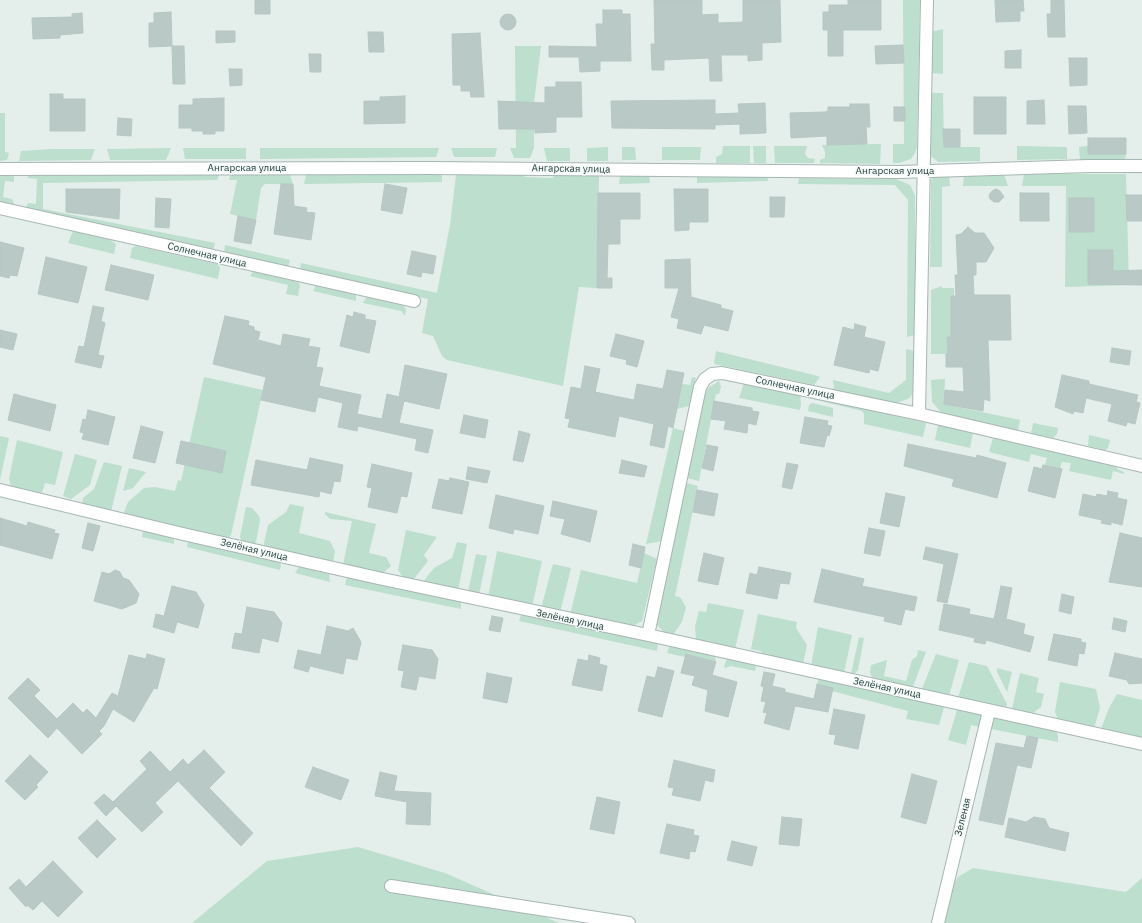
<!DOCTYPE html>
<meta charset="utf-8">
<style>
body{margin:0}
canvas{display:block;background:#e4eeeb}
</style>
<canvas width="1142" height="923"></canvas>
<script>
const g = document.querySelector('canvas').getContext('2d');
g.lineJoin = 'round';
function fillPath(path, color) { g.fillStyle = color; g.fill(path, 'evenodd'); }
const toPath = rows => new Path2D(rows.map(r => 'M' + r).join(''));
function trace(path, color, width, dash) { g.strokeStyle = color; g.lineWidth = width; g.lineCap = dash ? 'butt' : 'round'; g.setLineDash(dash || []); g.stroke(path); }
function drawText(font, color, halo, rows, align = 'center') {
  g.font = font + ' "IBM Plex Sans",sans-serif'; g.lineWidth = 3; g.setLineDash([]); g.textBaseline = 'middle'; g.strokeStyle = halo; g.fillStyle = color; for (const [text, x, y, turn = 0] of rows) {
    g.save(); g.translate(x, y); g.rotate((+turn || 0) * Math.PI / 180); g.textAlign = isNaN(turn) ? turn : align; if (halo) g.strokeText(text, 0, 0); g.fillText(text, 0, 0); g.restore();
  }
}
const green = toPath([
 [903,0,920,0,917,147,915,153,911,159,899,163,893,163,893,144,904,144],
 [943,29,943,74,931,73,931,32],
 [515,46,541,46,534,103,534,148,530,158,514,158,510,148,516,148],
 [931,93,943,93,944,147,980,147,980,161,938,162,931,156],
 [0,113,5,113,5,152,9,153,7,160,0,161],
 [881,144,880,164,820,163,820,160,825,158,825,152,822,145],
 [723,146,750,146,750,163,716,163,716,157,722,154],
 [753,146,766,146,766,163,754,163],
 [774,146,807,146,805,154,808,158,815,159,814,163,775,163],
 [1017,146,1067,147,1067,159,1017,160],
 [1088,146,1088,154,1126,154,1125,159,1080,160,1079,147],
 [608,147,608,161,587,161,587,148],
 [622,147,635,147,636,160,622,160],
 [662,147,701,147,700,160,662,160],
 [171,148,166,160,110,160,107,149],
 [183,148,246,148,246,159,185,159],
 [260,148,439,148,436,157,260,159],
 [451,148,497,148,495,157,454,157],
 [544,148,570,148,570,161,547,161],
 [51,149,95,149,91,160,19,161,21,151],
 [949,174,950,186,942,187,942,267,930,267,931,180,934,175],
 [1004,174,1008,186,963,186,964,175],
 [1024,174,1126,174,1129,285,1065,287,1066,186,1022,186],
 [0,175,14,175,14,182,5,181,3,197,12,199,15,206,0,203],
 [29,175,219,175,217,180,43,183,43,209,215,243,213,252,26,208,28,203,36,204,37,179,27,178],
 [230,175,290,175,293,184,265,184,261,188,256,220,230,214,237,180,229,180],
 [306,175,442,175,442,182,304,184],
 [456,175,523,175,525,177,552,178,555,175,599,176,597,288,579,287,563,386,447,360,442,356,433,336,422,333,428,299,300,270,301,263,437,293,450,225],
 [649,175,650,183,619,184,620,176],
 [697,175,767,175,768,181,697,183],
 [799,178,896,179,910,185,915,195,915,335,907,337,908,200,895,185,798,184],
 [73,231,107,238,116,244,114,254,68,243],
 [225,245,290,260,288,268,224,254],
 [136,246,217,264,220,267,218,279,130,258,132,248],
 [253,271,298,282,300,285,298,296,286,294,288,285,250,276],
 [316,285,356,294,356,301,313,291],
 [942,286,942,288,954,288,954,296,951,296,951,325,955,337,947,337,948,349,954,350,954,354,931,354,931,290],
 [367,296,404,306,406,310,405,316,401,311,363,303],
 [906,349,914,351,914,386,912,395,908,399,896,403,834,390,833,380,889,393,906,380],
 [716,351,814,375,820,377,814,385,714,364],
 [204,377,263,390,231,535,228,539,123,515,128,502,144,488,155,487,175,491,178,480,181,481],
 [692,377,696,378,689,406,677,409,682,384,690,385],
 [945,379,944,404,1020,420,1018,431,953,418,941,412,932,402,931,380],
 [719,381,721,387,719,394,716,394,699,481,687,478,705,394,708,388],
 [744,383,800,394,801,404,800,410,739,398],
 [813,397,926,423,923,437,864,424,864,414,862,411,813,399],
 [812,403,833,408,833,417,808,411,809,405],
 [1033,423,1058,428,1057,434,1053,438,1031,434],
 [938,425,973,433,970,448,935,440],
 [673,428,684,431,662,541,646,544],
 [1089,435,1110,440,1108,448,1105,450,1088,446],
 [0,436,9,438,0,480],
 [993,438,1117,467,1117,469,1124,472,1124,474,1113,471,1111,480,1069,471,1071,463,1062,462,1060,469,1045,465,1047,458,1031,454,1029,462,989,452],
 [17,440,63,452,55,485,45,483,42,493,11,486,9,479],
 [75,454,97,460,90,485,71,499,63,496],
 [104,462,122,466,111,512,82,504,83,498,94,489],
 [129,468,146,472,133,488,123,491],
 [686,483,698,486,675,596,680,597,686,607,682,622,673,635,664,632,656,624],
 [290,504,304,507,299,533,330,541,335,551,333,563,265,548,264,543,268,525,286,512],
 [246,507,252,508,259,516,260,520,256,542,253,545,242,542,240,537],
 [325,512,376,524,369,553,386,557,391,566,382,574,343,565,352,521,330,519,325,514],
 [143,530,174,538,174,544,142,537],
 [406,530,437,537,424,555,428,561,413,580,404,579,398,570],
 [188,541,278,561,281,565,280,570,187,547],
 [457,542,467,544,458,591,423,582,434,568,452,558],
 [497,551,542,561,532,607,488,597],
 [644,553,657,559,642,621,631,627,570,615,581,570,637,583],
 [476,554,487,556,479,595,468,592],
 [553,564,571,568,560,613,541,608],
 [299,567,329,574,330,582,295,573],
 [347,577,461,601,461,609,345,585],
 [708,603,744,610,735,649,696,641,695,626,699,611,706,612],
 [758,614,797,622,796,628,807,645,803,664,764,657,761,651,751,649],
 [521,615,658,642,657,651,519,621],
 [818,627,852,635,844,673,811,666],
 [859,637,864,638,858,670,853,675,851,674],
 [670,645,714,654,716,662,687,654,685,657,667,653],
 [918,650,926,652,912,689,873,679,870,673,871,665,887,660,884,676,906,681,912,660,917,656],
 [936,654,959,660,949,696,921,691],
 [727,657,754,664,756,667,755,671,731,666,724,668],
 [969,662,987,666,1007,704,1006,708,958,698],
 [997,668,1012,672,1007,692,997,672],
 [1020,673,1039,678,1036,692,1044,694,1041,707,1033,713,1012,709],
 [819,678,944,707,939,725,906,719,908,711,832,691,832,688,817,684],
 [1060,682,1096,689,1100,708,1094,728,1058,720,1055,712],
 [1117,694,1142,700,1142,739,1101,729,1109,708],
 [957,710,1056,731,1058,736,1058,742,971,725,966,745,948,740],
 [358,847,445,873,559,923,192,923,267,861],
 [973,868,1126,892,1142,878,1142,923,944,923,946,900,958,877]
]);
const building = toPath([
 [255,0,270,0,270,14,255,14,255,0],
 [654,0,702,0,702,15,718,14,718,23,743,22,743,0,780,0,781,42,762,43,762,60,748,61,748,55,721,55,722,81,710,81,709,58,664,60,664,70,652,70,651,44,655,44,654,0],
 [848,0,881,0,881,30,843,30,843,56,828,56,828,30,823,30,823,12,829,12,829,5,848,5,848,0],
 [995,0,1023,0,1024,11,1020,11,1020,21,996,22,995,0],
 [1051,0,1064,0,1065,37,1048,37,1047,14,1051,14,1051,0],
 [603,10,622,10,622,14,630,14,631,61,600,61,600,71,580,72,579,57,549,57,549,46,597,47,596,24,603,24,603,10],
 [171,12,172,46,149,47,149,23,154,23,154,13,171,12],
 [82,13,83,33,60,35,60,38,33,39,32,18,72,17,72,14,82,13],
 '500 22a8 8 0 1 1 16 0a8 8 0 1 1-16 0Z',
 [216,31,235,31,235,42,216,43,216,31],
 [368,32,383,32,384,52,369,52,368,32],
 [480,33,484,97,471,97,470,91,461,91,461,85,453,85,452,34,480,33],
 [903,45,904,63,876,64,875,46,903,45],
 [172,46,184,46,185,84,173,84,172,46],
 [1021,50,1021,68,1005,68,1005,51,1021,50],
 [309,54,321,54,321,72,310,72,309,54],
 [1069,58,1087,58,1087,85,1070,86,1069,58],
 [229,69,242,69,242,85,230,86,229,69],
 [556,82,581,82,582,117,556,117,556,132,535,133,535,129,499,129,498,101,545,103,545,87,556,87,556,82],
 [50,94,63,94,63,99,85,99,85,131,50,131,50,94],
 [405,96,405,123,364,124,364,101,380,101,380,97,405,96],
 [974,97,1006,97,1006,134,974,134,974,97],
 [224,98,224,131,215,131,215,134,203,134,203,131,192,131,192,128,179,128,179,105,193,105,193,99,224,98],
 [715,100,715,114,739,113,738,104,765,103,766,133,740,134,740,124,715,125,715,129,612,128,611,101,715,100],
 [1044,100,1045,124,1027,124,1027,101,1044,100],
 [850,104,869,104,870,127,866,127,867,144,827,145,827,136,791,138,790,113,825,112,828,111,828,107,850,107,850,104],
 [1068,106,1086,106,1087,133,1069,134,1068,106],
 [894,107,905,107,905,121,894,121,894,107],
 [118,118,132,119,131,136,117,135,118,118],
 [943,129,960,129,960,147,944,147,943,129],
 [1088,138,1126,138,1126,154,1088,154,1088,138],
 [281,184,293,184,294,206,307,208,306,212,315,213,311,240,274,234,281,184],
 [385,184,407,188,402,214,381,210,385,184],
 [66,189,120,189,119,219,66,212,66,189],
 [674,189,708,189,708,222,689,222,689,230,675,231,674,189],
 [996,189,1000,191,1004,197,999,202,994,202,990,199,989,195,992,191,996,189],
 [598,193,640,193,640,219,620,219,620,244,608,244,607,278,612,278,612,288,597,288,598,193],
 [1020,193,1049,193,1049,221,1020,221,1020,193],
 [1126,195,1142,195,1142,221,1127,221,1126,195],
 [770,197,785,197,784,217,770,217,770,197],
 [156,198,171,199,169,228,155,227,156,198],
 [1069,198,1094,198,1094,232,1069,232,1069,198],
 [238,216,256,220,251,244,234,241,238,216],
 [968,227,975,233,984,233,994,248,986,262,976,262,976,275,973,275,974,295,1010,295,1011,340,988,340,990,401,984,399,983,411,944,404,945,390,964,392,963,367,946,367,946,354,948,354,947,337,951,337,951,296,956,296,955,275,958,275,956,235,961,234,968,227],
 [0,242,24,248,17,276,10,275,9,278,0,276,0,242],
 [1088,250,1113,250,1113,271,1142,270,1142,285,1088,284,1088,250],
 [412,251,436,256,433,274,422,272,421,277,407,274,412,251],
 [46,257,87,267,78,303,38,294,46,257],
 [690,259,691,297,721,305,721,308,733,311,728,331,704,325,701,334,677,328,679,319,671,317,679,288,665,288,665,260,690,259],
 [111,265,154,275,148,300,105,290,111,265],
 [93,306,104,308,101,321,105,323,98,355,104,356,101,368,75,362,79,346,84,347,93,306],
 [354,312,365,315,365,319,376,321,369,353,340,346,347,315,353,317,354,312],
 [225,316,249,321,248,325,254,327,254,330,260,332,258,340,281,346,283,334,310,339,308,346,320,348,316,367,323,368,319,386,361,395,357,414,382,419,387,394,399,397,405,365,447,374,439,409,404,401,399,423,433,430,428,453,415,450,417,439,358,426,357,431,338,427,343,403,318,397,315,412,261,400,266,377,213,364,225,316],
 [855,324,866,327,864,337,885,342,878,371,870,369,869,373,834,365,843,327,854,330,855,324],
 [0,330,17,334,13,350,0,347,0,330],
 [616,334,644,341,637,367,626,364,627,360,610,356,616,334],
 [1112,348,1131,351,1129,365,1110,362,1112,348],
 [585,366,600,369,595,392,634,400,637,384,663,389,667,370,684,373,673,428,668,426,664,448,650,445,654,424,619,416,615,437,568,427,570,419,565,418,571,387,581,389,585,366],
 [1062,375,1089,381,1089,384,1138,395,1136,402,1140,403,1135,424,1127,422,1126,426,1108,421,1112,404,1086,398,1083,413,1074,411,1073,414,1055,407,1062,375],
 [14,394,56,405,50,431,8,420,14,394],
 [714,401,752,408,752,411,759,412,756,425,748,423,747,433,724,429,726,421,711,419,714,401],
 [88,410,115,417,108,445,82,439,84,433,80,432,83,419,86,420,88,410],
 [464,415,488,420,485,438,460,433,464,415],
 [805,417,828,421,827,425,832,426,829,436,827,435,824,447,800,443,805,417],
 [141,426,163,432,155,463,133,458,141,426],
 [519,431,530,434,523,462,513,460,519,431],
 [181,441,226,451,222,473,176,463,181,441],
 [908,444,976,458,977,455,1006,463,997,498,952,486,954,479,904,466,908,444],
 [707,445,718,447,713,471,702,468,707,445],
 [310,458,343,465,340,482,334,481,331,494,320,491,319,497,251,485,256,460,307,470,310,458],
 [622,460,647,466,644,477,619,473,622,460],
 [787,463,798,465,792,489,782,487,787,463],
 [372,464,412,473,407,497,401,496,397,513,368,507,372,488,367,487,372,464],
 [1043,465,1062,469,1055,498,1028,491,1034,467,1042,469,1043,465],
 [468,467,490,471,487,483,466,479,468,467],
 [450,478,469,482,462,514,432,508,439,479,449,481,450,478],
 [697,490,718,494,714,516,693,512,697,490],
 [1108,491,1118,493,1117,498,1127,500,1122,525,1111,522,1111,525,1101,523,1102,520,1079,515,1083,494,1096,497,1097,494,1107,496,1108,491],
 [886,493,905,497,899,527,880,523,886,493],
 [496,495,544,506,538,534,514,529,513,534,489,528,496,495],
 [553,501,597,511,590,542,561,534,565,519,550,516,553,501],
 [0,518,27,526,28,522,55,530,54,533,59,534,52,559,0,545,0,518],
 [88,523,100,526,93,551,82,548,88,523],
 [869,528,885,531,880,556,864,553,869,528],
 [1120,533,1142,538,1142,587,1109,582,1120,533],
 [633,544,645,547,641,568,629,565,633,544],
 [926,547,958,554,947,603,937,601,944,564,923,559,926,547],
 [704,553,724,558,718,585,698,581,704,553],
 [759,567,791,573,789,584,780,583,777,599,746,593,750,573,757,575,759,567],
 [822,569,864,579,862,586,917,597,914,611,905,609,901,625,884,621,885,617,814,602,822,569],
 [115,570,120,572,123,578,129,580,139,594,136,603,122,609,94,601,102,572,109,574,115,570],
 [172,586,196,592,204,605,198,628,177,622,174,633,153,627,156,614,164,616,172,586],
 [1001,586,1012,588,1006,619,1025,624,1023,634,1034,637,1030,652,986,640,985,644,974,642,975,638,939,630,944,604,970,609,969,614,994,619,1001,586],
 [1062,594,1074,597,1071,614,1059,611,1062,594],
 [247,607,274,612,282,623,278,642,262,638,259,653,232,648,235,633,242,634,247,607],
 [492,616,503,618,500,632,489,630,492,616],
 [1114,618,1127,621,1125,632,1112,629,1114,618],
 [327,626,348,631,353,628,361,642,357,660,346,658,343,674,310,666,308,672,294,668,298,650,321,655,327,626],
 [1054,634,1081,639,1081,642,1086,643,1084,654,1079,653,1077,666,1048,660,1054,634],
 [403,645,432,650,438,659,435,679,419,676,416,690,401,687,404,671,398,670,403,645],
 [1115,653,1142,659,1142,683,1129,684,1127,680,1109,676,1115,653],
 [147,654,165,659,157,689,154,688,134,722,113,709,104,726,99,731,102,734,82,754,57,728,48,738,8,698,28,678,40,690,34,696,57,719,73,703,83,713,87,709,96,718,112,693,118,696,129,655,146,659,147,654],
 [686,654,716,662,712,675,737,682,728,717,705,711,708,690,692,685,695,676,681,673,686,654],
 [589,655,600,658,599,664,607,666,602,691,572,685,578,659,588,661,589,655],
 [658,667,674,671,662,717,638,711,647,676,655,678,658,667],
 [764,672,775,674,772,686,785,689,785,692,814,699,817,684,833,688,828,712,795,706,789,730,764,723,767,713,763,712,766,702,761,701,764,687,761,686,764,672],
 [487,673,512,678,507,703,483,698,487,673],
 [834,709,865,715,858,749,834,744,836,735,829,734,834,709],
 [1027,736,1038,738,1031,768,1017,765,1003,825,979,820,996,743,1024,748,1027,736],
 [204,750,225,772,209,788,253,833,241,846,178,781,155,803,163,812,142,832,116,806,106,816,94,803,104,794,113,802,147,769,140,761,150,751,170,772,183,759,188,765,204,750],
 [30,755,48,772,36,785,38,787,25,800,5,781,30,755],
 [674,760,715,770,713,782,705,780,700,801,672,795,674,788,668,787,674,760],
 [313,767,349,780,341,800,305,787,313,767],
 [380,772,397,776,394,791,431,793,430,825,406,824,407,802,375,796,380,772],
 [912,774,937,781,926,824,901,817,912,774],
 [597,797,620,802,614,834,590,829,597,797],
 [782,817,802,819,799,846,779,844,782,817],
 [1034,817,1045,819,1049,828,1069,833,1065,851,1005,837,1009,818,1026,822,1034,817],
 [97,820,116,839,97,858,78,838,97,820],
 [667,824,694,830,693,835,699,836,695,852,690,851,689,859,660,853,667,824],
 [732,841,757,847,752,866,727,860,732,841],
 [53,861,83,892,58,917,42,901,33,910,27,905,26,907,9,888,19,879,26,887,53,861]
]);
const minor = toPath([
 [0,169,429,168,899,172,1089,166,1142,166],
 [0,208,414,301],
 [919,414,927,0],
 [0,490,183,534,378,578,648,635,1142,744],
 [648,635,700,387,705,379,712,374,722,373,919,414,1142,466],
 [391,886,629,923],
 [938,923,989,711]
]);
const streetNames = [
 ["Ангарская улица",247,168],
 ["Ангарская улица",571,169,1],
 ["Ангарская улица",895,171],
 ["Солнечная улица",207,255,13],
 ["Солнечная улица",795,388,12],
 ["Зелёная улица",254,550,13],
 ["Зелёная улица",570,620,12],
 ["Зелёная улица",887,688,12],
 ["Зеленая",963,817,-76]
];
fillPath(green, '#bddfcd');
fillPath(building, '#b9c9c5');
trace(building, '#b6c7c4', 1);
trace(minor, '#a6b6b4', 14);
trace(minor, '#fff', 12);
drawText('10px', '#23403e', '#f5faf8', streetNames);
</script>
